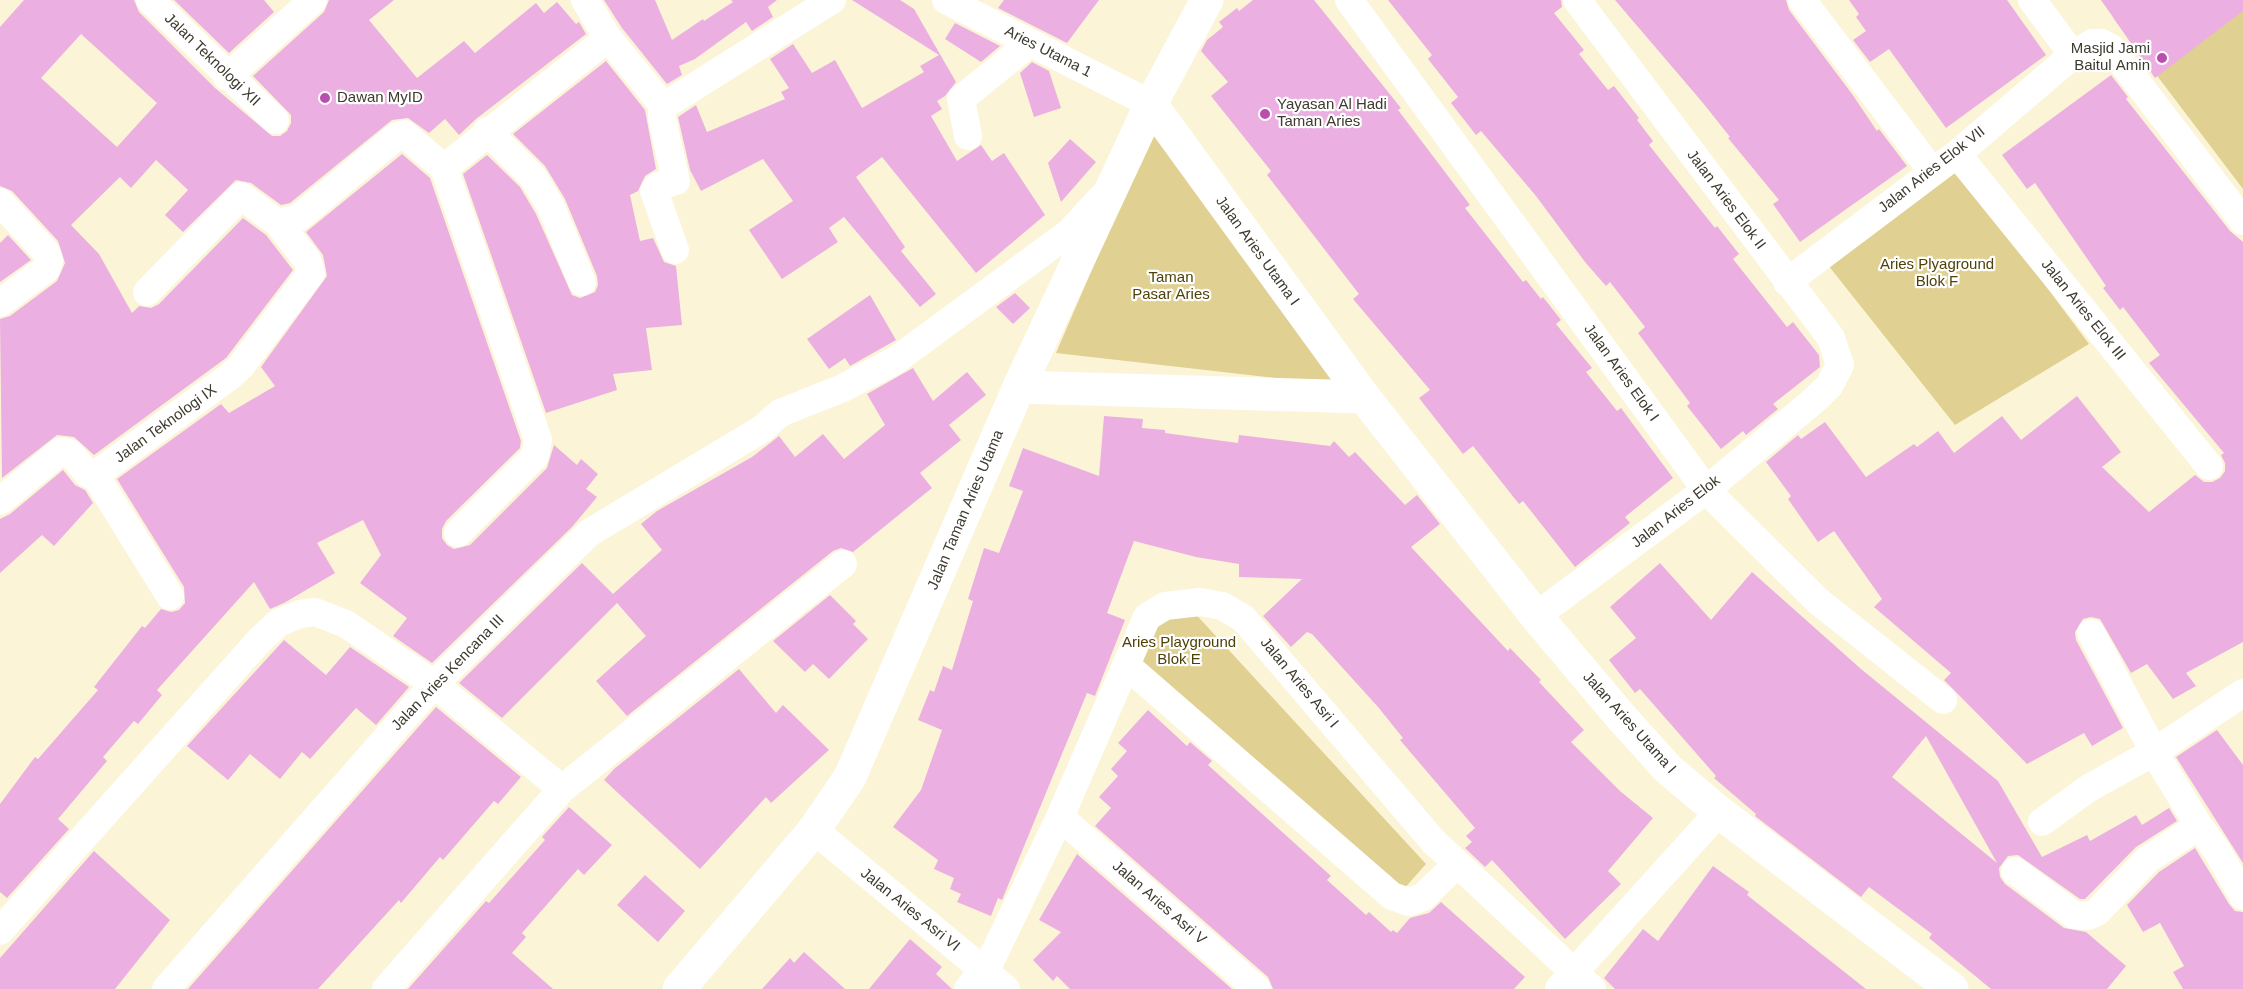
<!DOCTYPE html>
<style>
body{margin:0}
canvas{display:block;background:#fbf4d7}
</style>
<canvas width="2243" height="989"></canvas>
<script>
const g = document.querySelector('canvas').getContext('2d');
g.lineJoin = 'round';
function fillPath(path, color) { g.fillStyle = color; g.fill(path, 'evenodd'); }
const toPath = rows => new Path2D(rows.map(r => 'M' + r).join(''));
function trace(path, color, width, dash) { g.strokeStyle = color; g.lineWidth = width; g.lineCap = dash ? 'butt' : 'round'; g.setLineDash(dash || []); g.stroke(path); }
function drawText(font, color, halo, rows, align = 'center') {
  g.font = font + ' Arial,sans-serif'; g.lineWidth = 4.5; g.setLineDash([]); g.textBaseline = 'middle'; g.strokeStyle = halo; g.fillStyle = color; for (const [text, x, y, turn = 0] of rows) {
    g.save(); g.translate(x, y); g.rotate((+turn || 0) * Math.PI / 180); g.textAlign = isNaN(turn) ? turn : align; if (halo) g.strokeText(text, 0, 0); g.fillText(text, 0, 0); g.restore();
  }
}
const green = toPath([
 [2140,0,2243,0,2243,189,2114,19],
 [1153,128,1337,385,1056,353],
 [1950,157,2089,344,1955,425,1820,255],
 [1155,604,1190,608,1426,864,1402,891,1133,661]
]);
const building = toPath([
 [24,0,134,0,139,12,215,88,272,136,280,136,287,131,291,123,291,115,253,76,324,12,329,0,394,0,369,20,417,78,464,41,475,53,536,3,544,13,557,2,576,24,579,22,586,34,476,119,459,135,445,119,429,133,408,118,392,120,290,203,281,205,251,183,236,180,183,232,165,215,188,190,156,160,131,188,120,177,71,225,99,254,132,313,139,306,151,308,159,304,243,218,266,235,293,270,226,358,94,455,74,437,57,435,2,478,0,319,10,316,57,281,65,263,58,241,12,191,0,186,0,27],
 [81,34,157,103,117,147,41,78],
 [174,0,264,0,274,12,229,53],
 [604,0,655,0,672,40,703,19,704,21,733,2,731,0,777,0,768,7,773,17,752,31,746,22,695,59,679,66,682,75,667,84,622,28],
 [852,0,900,0,914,9,956,82,945,96,937,101,942,109,931,116,957,161,981,145,992,161,1004,153,1045,215,976,273,882,157,856,177,905,247,901,251,936,294,920,307,844,217,829,228,838,242,782,279,749,230,793,201,763,159,701,191,690,170,678,117,696,105,707,132,785,99,781,92,789,88,770,59,793,44,812,73,835,60,862,108,924,72,920,66,939,55],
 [1004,0,1099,0,1067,43,998,8],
 [1253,0,1314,0,1401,108,1398,110,1470,205,1465,208,1523,282,1526,280,1541,299,1543,297,1561,320,1556,324,1592,368,1586,372,1617,411,1621,408,1673,478,1625,517,1630,523,1575,567,1523,501,1519,504,1473,446,1463,454,1419,398,1430,390,1353,299,1359,294,1267,175,1271,171,1211,96,1228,82,1201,51,1207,40,1223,27,1219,22,1237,8,1239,11],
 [1388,0,1561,0,1562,7,1554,13,1584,50,1579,54,1608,90,1614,86,1639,118,1637,120,1653,141,1649,145,1715,228,1717,226,1739,254,1733,259,1787,327,1793,322,1819,355,1820,367,1773,404,1778,409,1746,435,1743,431,1721,449,1687,406,1690,403,1638,333,1645,327,1610,282,1606,286,1585,262,1536,196,1481,131,1476,135,1451,103,1458,97,1428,59,1432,55],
 [1615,0,1786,0,1789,10,1852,94,1877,131,1879,129,1907,166,1800,242,1773,204,1779,200,1728,138,1730,137,1703,103],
 [1849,0,2007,0,2046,55,1946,128,1889,49,1870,62,1853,40,1866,31,1856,17,1859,14],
 [2101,0,2243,0,2243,11,2155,78],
 [955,23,1000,46,981,62,945,39],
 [606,61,645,110,656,169,645,176,638,191,630,195,640,241,653,238,664,262,676,266,682,325,646,328,652,370,613,374,617,390,546,413,463,174,487,155,520,187,536,214,572,295,580,298,595,292,598,285,597,276,565,199,545,166,513,134],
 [1032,62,1049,71,1061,108,1034,117,1020,73],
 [2111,75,2128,97,2126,99,2230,231,2243,242,2243,642,2186,673,2196,686,2173,699,2147,664,2131,673,2100,619,2091,617,2083,619,2075,632,2076,640,2123,728,2092,746,2084,733,2027,764,1944,680,1951,673,1874,607,1882,599,1834,531,1818,542,1788,499,1791,496,1766,462,1798,435,1801,439,1825,422,1866,477,1914,444,1917,447,1938,431,1954,453,2002,416,2021,440,2077,396,2121,452,2102,467,2149,512,2195,475,2204,482,2212,482,2220,478,2225,471,2225,463,2221,455,2224,453,2149,363,2160,355,2123,307,2120,310,2103,288,2106,286,2035,183,2027,189,2002,155],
 [1070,139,1096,162,1061,202,1048,163],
 [402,154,430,178,521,441,520,448,446,521,442,529,442,538,447,545,454,549,470,545,547,468,554,445,577,465,581,459,598,474,586,489,597,497,572,527,432,663,393,636,407,618,360,583,381,555,363,520,317,543,335,573,284,603,270,609,254,582,157,690,162,695,138,724,134,721,103,757,107,761,58,819,69,829,7,898,0,892,0,804,35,757,38,759,98,690,94,687,142,626,145,628,161,609,171,612,179,610,185,603,184,587,117,479,221,404,229,413,275,386,261,367,327,276,323,255,306,232],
 [8,235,31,260,0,282,0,243],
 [1015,293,1030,308,1013,324,996,307],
 [870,295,896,340,850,366,845,358,829,369,807,339],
 [913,368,933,401,967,372,986,395,949,425,961,440,920,473,932,488,853,552,841,548,833,551,627,716,596,681,646,636,617,603,502,718,459,683,582,563,613,594,662,550,641,524,657,511,752,457,779,436,795,457,823,434,844,459,885,425,867,394],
 [1104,416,1143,419,1142,428,1165,430,1165,433,1238,443,1239,435,1330,446,1334,441,1349,457,1355,452,1405,505,1417,495,1440,524,1411,547,1508,651,1510,648,1541,680,1539,682,1584,730,1571,742,1620,791,1653,818,1608,871,1621,884,1565,939,1492,860,1485,867,1465,848,1472,842,1466,836,1475,828,1400,740,1403,738,1378,707,1312,634,1307,632,1291,647,1263,616,1302,579,1239,577,1239,564,1196,557,1134,541,1107,613,1125,620,1095,696,1087,693,1002,900,998,898,991,916,957,902,961,894,950,889,954,878,934,869,938,860,893,827,921,790,942,730,918,720,930,690,934,692,943,666,952,670,973,601,968,599,984,548,999,553,1023,491,1009,486,1023,448,1099,476],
 [63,470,75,485,85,490,93,503,54,546,42,535,0,573,0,519,10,514],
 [1660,563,1711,620,1752,572,1861,669,1998,781,2042,857,2087,835,2090,841,2136,815,2142,825,2169,808,2177,821,2136,847,2085,899,2080,899,2018,855,2008,856,1999,868,2000,877,2005,884,2064,928,2086,932,2126,966,2107,989,1991,989,1929,938,1932,934,1869,887,1861,897,1755,816,1756,814,1714,778,1716,776,1640,689,1635,693,1609,660,1636,638,1610,607],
 [1926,736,1997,863,1892,777],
 [830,595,856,621,853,624,868,639,829,679,813,664,805,672,773,641],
 [284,640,326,675,350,647,409,687,376,725,356,708,310,759,302,752,280,779,250,754,228,780,187,746],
 [739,669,776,713,783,705,829,750,771,803,766,797,700,869,604,780,614,769],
 [436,707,521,777,498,804,494,801,443,860,440,857,401,903,399,900,318,989,188,989],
 [1148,710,1187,746,1190,742,1212,761,1208,765,1331,876,1327,880,1366,915,1369,912,1391,932,1393,930,1397,933,1410,918,1429,913,1441,902,1525,977,1514,989,1273,989,1268,977,1095,826,1111,808,1099,797,1118,776,1111,769,1127,751,1118,743],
 [2217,730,2243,765,2243,863,2176,757],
 [569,807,612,845,584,875,578,869,522,933,526,937,512,953,553,989,408,989,486,901,489,903,545,840,542,837],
 [2195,848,2229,904,2235,911,2243,912,2243,989,2183,989,2173,972,2184,966,2160,923,2143,932,2127,905,2159,872],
 [94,851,170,920,115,989,0,989,0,958],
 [1077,854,1232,989,1070,989,1057,976,1053,981,1033,960,1061,932,1039,920],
 [1713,866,1749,892,1747,895,1866,989,1615,989,1604,978,1643,929,1658,941],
 [645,875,685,911,658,942,617,905],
 [910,939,942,967,936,974,952,989,869,989],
 [804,952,845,989,762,989,790,958,794,963]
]);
const minor = toPath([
 [150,0,275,120],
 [585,0,608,38],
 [946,0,1151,104],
 [1349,0,1706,490,1818,601,1943,700],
 [1802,0,1932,171],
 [2032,0,2073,55],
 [227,77,313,0],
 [662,104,662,119,676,181,658,186,654,191,675,250],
 [487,131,533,177,551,207,582,282],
 [968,136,961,99,1030,43],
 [1957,154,2209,466],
 [444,168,608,38,662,104,670,102,832,0],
 [0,202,46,252,49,260,47,268,0,303],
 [1787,282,1957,154,2073,55,2092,43,2102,43,2111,48,2243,221],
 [147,292,241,196,278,223],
 [95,475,170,596],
 [0,501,61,451,70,453,88,474,95,475,229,377,241,366,311,273,307,260,278,223,298,218,397,136,404,134,444,168,538,440,535,456,458,533],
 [1536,616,1706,490,1811,403,1829,386,1840,365,1831,338,1577,0],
 [2091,633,2154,752,2199,826],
 [1126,665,1392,896,1409,902,1423,897,1456,865],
 [1060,817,1257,989],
 [2042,822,2089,788,2154,752,2243,693],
 [814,830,1006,989],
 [2015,871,2074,915,2088,916,2097,912,2148,859,2199,826,2217,851,2243,896],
 [0,931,258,642,278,623,300,614,315,612,346,624,434,684,562,789],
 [166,989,434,684,589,533,762,429,780,413,843,388,896,360,1070,232,1102,197],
 [386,989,562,789,843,564],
 [968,989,990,962,1060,817,1147,617,1165,606,1200,602,1222,606,1243,618,1433,841,1592,989],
 [1559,989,1719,812]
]);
const tertiary = toPath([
 [1151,104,1364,397,1536,616,1622,718,1668,769,1719,812,1952,989],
 [1019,387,1364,397],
 [679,989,814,830,850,777,1019,387,1151,104,1207,0]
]);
const markers = [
 [2162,58,6,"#ba4eaf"],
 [325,98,6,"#ba4eaf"],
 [1265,114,6,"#ba4eaf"]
];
const poiNames = [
 ["Masjid Jami",2150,49,"right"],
 ["Baitul Amin",2150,66,"right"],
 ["Dawan MyID",337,98],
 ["Yayasan Al Hadi",1277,105],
 ["Taman Aries",1277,122]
];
const streetNames = [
 ["Aries Utama 1",1048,52,27],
 ["Jalan Teknologi XII",212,60,44],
 ["Jalan Aries Elok VII",1932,170,-38],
 ["Jalan Aries Elok II",1726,200,53],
 ["Jalan Aries Utama I",1257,251,54],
 ["Jalan Aries Elok III",2083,310,51],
 ["Jalan Aries Elok I",1621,373,54],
 ["Jalan Teknologi IX",166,424,-36],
 ["Jalan Taman Aries Utama",966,510,-67],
 ["Jalan Aries Elok",1676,512,-38],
 ["Jalan Aries Kencana III",448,673,-46],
 ["Jalan Aries Asri I",1299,683,50],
 ["Jalan Aries Utama I",1629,723,48],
 ["Jalan Aries Asri V",1159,903,41],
 ["Jalan Aries Asri VI",910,910,39]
];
const parkNames = [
 ["Aries Plyaground",1937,265],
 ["Blok F",1937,282],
 ["Taman",1171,278],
 ["Pasar Aries",1171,295],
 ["Aries Playground",1179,643],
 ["Blok E",1179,660]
];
fillPath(green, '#e0d091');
fillPath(building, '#ebb0e1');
trace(minor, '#fff', 28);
trace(tertiary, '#fff', 33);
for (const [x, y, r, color] of markers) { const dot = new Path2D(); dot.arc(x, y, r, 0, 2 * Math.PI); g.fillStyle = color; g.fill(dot); trace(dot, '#fff', 2); }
drawText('15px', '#3d3a2f', '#fff', poiNames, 'left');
drawText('15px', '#3d3a2f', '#fff', streetNames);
drawText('15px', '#4f4207', '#fff', parkNames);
</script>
